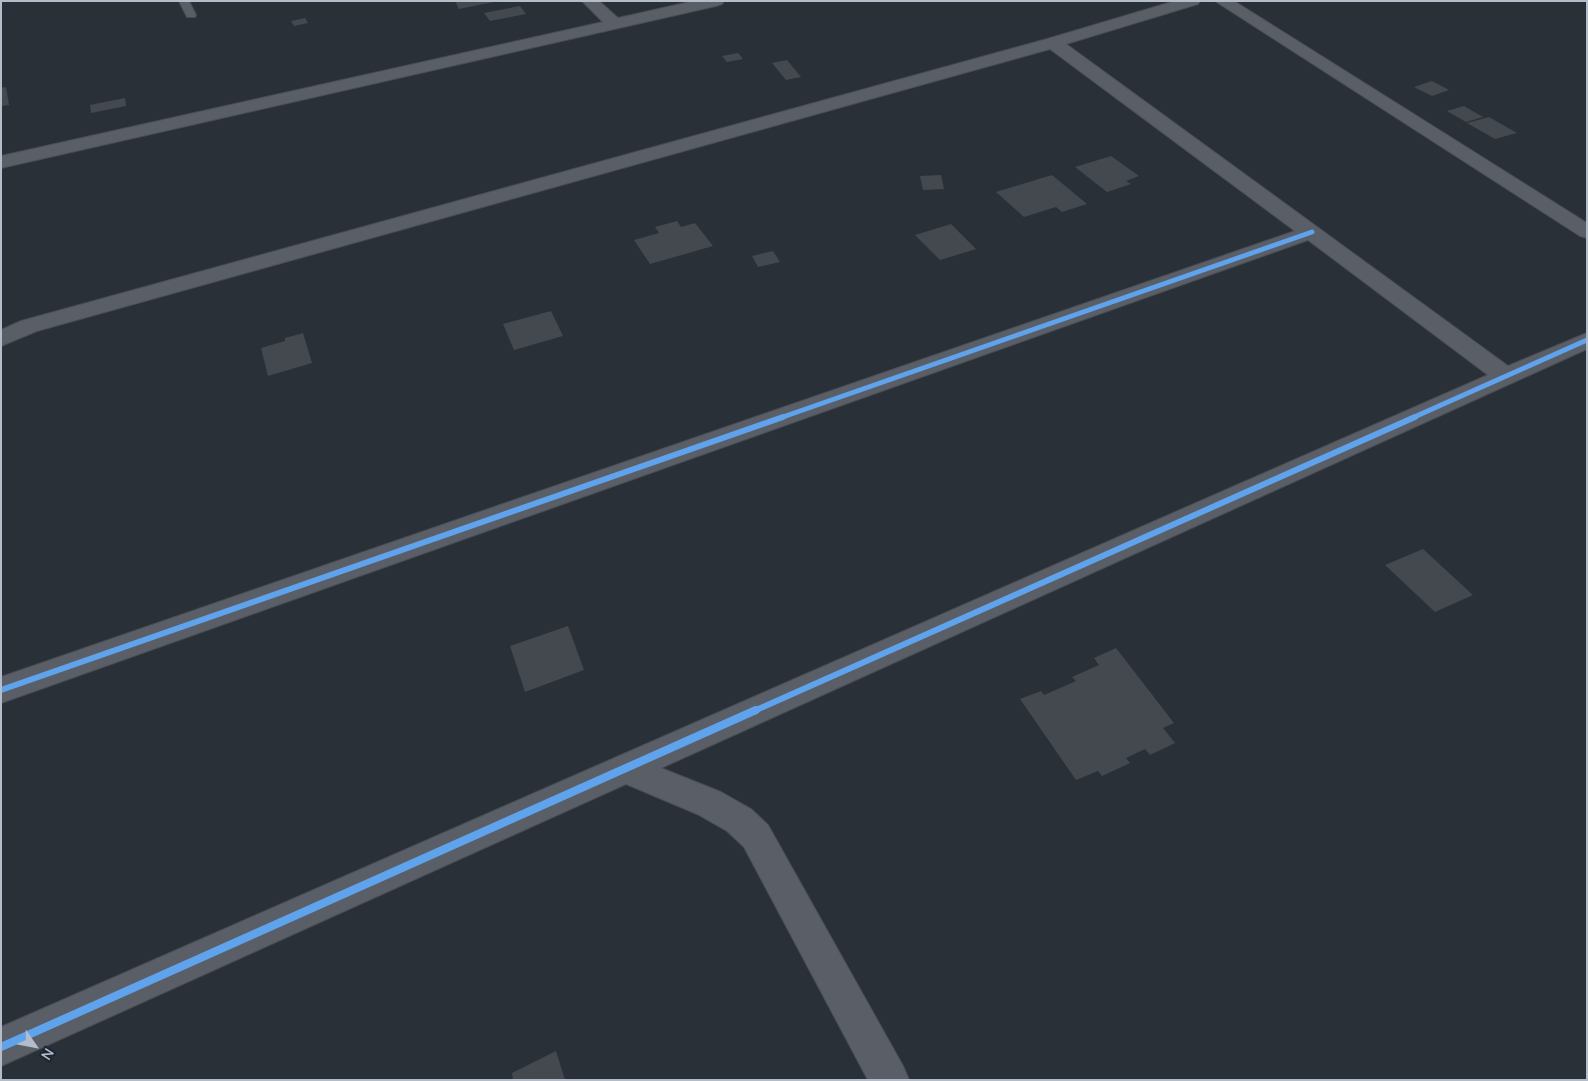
<!DOCTYPE html>
<style>
body{margin:0}
#map{position:relative;width:1588px;height:1081px;overflow:hidden;background:#2a3038;font-family:Mulish,sans-serif}
canvas{display:block}
.frame{position:absolute;inset:0;border:2px solid #b4bcc9;pointer-events:none}
.north{position:absolute;left:10px;top:1021px;width:50px;height:50px;-webkit-text-stroke:4px #1d2633;paint-order:stroke;rotate:123deg;font-size:14px;font-weight:700;line-height:20px;text-align:center;color:#b4bcc9}
.north::after{content:'';display:block;margin:auto;width:18px;height:22px;background:#b4bcc9;clip-path:polygon(50% 0,100% 100%,50% 72%,0 100%)}
</style>
<div id="map">
<canvas width="1588" height="1081"></canvas>
<div class="frame"></div>
<div class="north">N</div>
</div>
<script>
const g = document.querySelector('canvas').getContext('2d');
g.lineJoin = 'round';
function fillPath(path, color) { g.fillStyle = color; g.fill(path, 'evenodd'); }
const toPath = rows => new Path2D(rows.map(r => 'M' + r).join(''));
function trace(path, color, width, dash) { g.strokeStyle = color; g.lineWidth = width; g.lineCap = dash ? 'butt' : 'round'; g.setLineDash(dash || []); g.stroke(path); }
const building = toPath([
 [455,1,494,1,494,2,459,9],
 [520,6,526,14,490,21,484,13],
 [305,18,308,23,294,26,291,21],
 [738,53,743,59,727,62,722,56],
 [787,60,801,77,786,80,772,63],
 [1432,81,1449,90,1432,96,1414,87],
 [6,87,9,105,1,106,1,88],
 [125,98,126,106,91,113,90,105],
 [1464,106,1483,117,1466,122,1447,111],
 [1489,117,1517,133,1495,139,1467,123],
 [1111,156,1139,176,1126,181,1131,184,1107,192,1075,167],
 [941,175,944,189,923,190,920,176],
 [1052,175,1087,204,1062,212,1056,207,1024,217,996,192],
 [677,221,681,227,695,223,713,246,650,264,634,240,659,233,655,227],
 [951,224,976,249,940,260,915,235],
 [773,251,780,262,758,267,752,256],
 [551,311,563,336,514,350,503,324],
 [303,333,312,363,268,376,261,348,285,341,285,338],
 [1423,549,1473,595,1435,612,1385,565],
 [568,626,584,670,525,692,510,646],
 [1116,648,1174,723,1163,728,1175,743,1150,755,1145,749,1126,758,1130,763,1102,776,1098,771,1076,780,1020,699,1041,691,1044,695,1076,681,1072,677,1099,665,1094,658],
 [556,1051,565,1080,513,1080,512,1073]
]);
const lane = toPath([
 [179,1,189,1,196,15,195,17,187,17,179,1]
]);
const street = toPath([
 [582,1,599,1,618,18,694,1,724,1,722,4,716,6,1,168,1,156,603,22,582,1],
 [1175,1,1200,1,1198,4,1066,44,1508,366,1587,333,1587,349,661,768,721,792,751,809,768,825,903,1066,909,1080,868,1080,744,847,727,831,697,814,626,784,1,1066,1,1027,1488,375,1308,240,1,703,1,677,1295,231,1050,49,37,331,1,346,1,330,21,321,1047,39,1175,1],
 [1215,1,1234,1,1587,223,1587,238,1580,236,1215,1]
]);
const cyclewayFar2 = toPath([
 [780,418,1312,232],
 [1412,418,1587,340]
]);
const cyclewayFar1 = toPath([
 [1,690,783,417],
 [754,711,1415,417]
]);
const cycleway = toPath([
 [1,1047,756,710]
]);
fillPath(building, '#444950');
trace(lane, '#484c53', 2);
trace(street, '#484c53', 2);
fillPath(lane, '#5a5e66');
fillPath(street, '#5a5e66');
trace(cyclewayFar2, '#60a3ed', 5);
trace(cyclewayFar1, '#60a3ed', 6);
trace(cycleway, '#60a3ed', 8);
</script>
